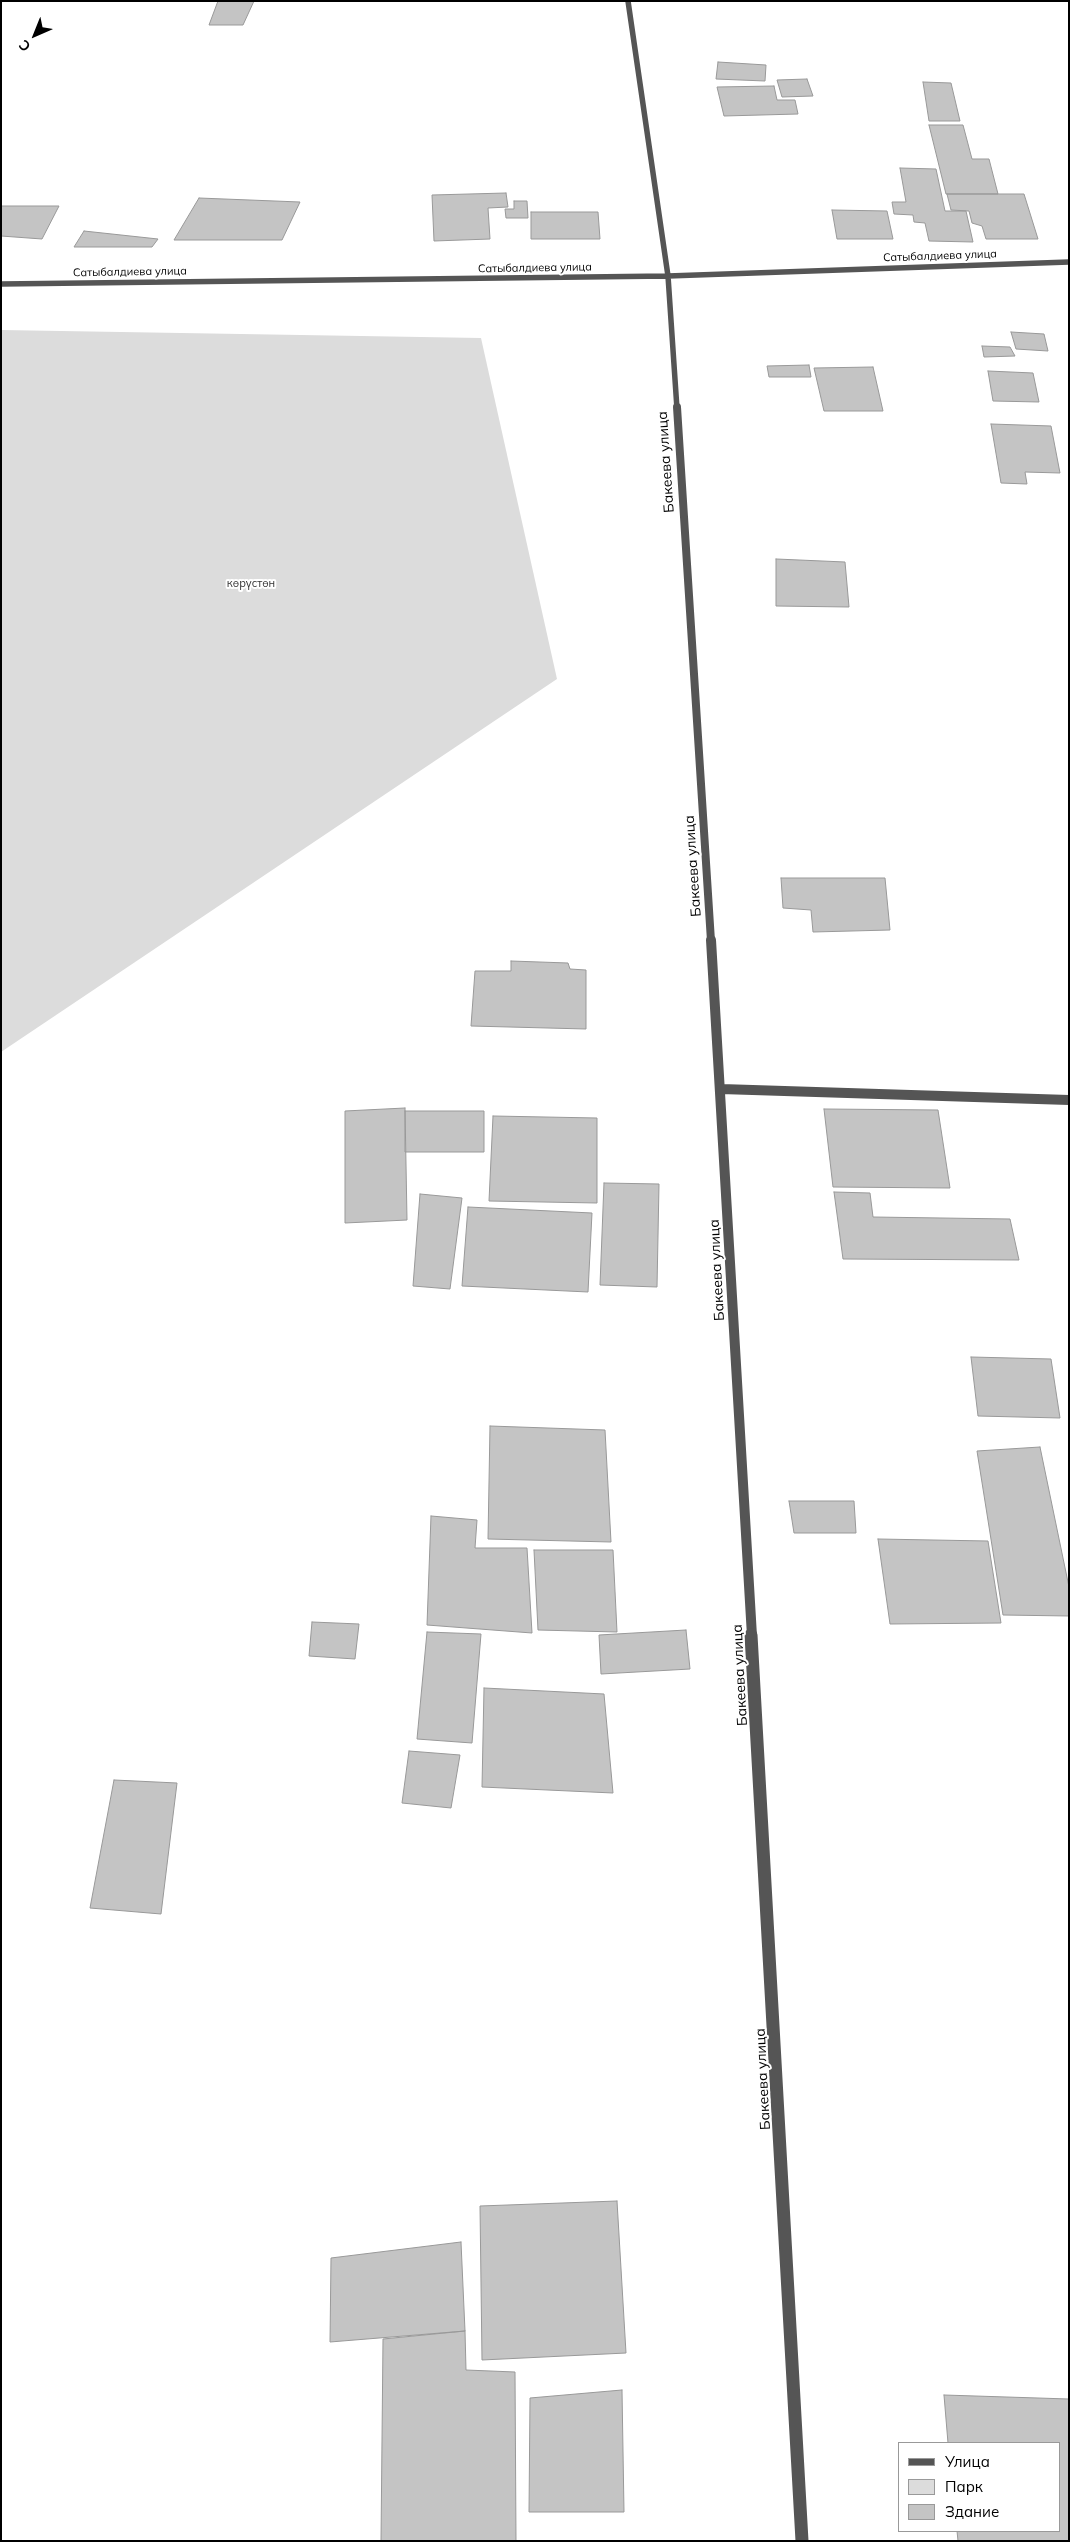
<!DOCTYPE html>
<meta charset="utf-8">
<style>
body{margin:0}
#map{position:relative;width:1070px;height:2542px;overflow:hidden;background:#fff;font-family:Mulish,sans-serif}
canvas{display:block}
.frame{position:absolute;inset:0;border:2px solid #000;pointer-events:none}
.legend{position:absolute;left:898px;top:2442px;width:162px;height:90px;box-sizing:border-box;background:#fff;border:1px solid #999;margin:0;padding:6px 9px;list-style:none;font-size:15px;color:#000}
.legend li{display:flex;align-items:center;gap:10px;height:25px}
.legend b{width:25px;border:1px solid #999}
.north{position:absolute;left:10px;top:10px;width:50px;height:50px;-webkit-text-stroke:4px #fff;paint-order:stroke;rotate:224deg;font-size:14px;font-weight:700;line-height:20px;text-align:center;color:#000}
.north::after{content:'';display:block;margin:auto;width:18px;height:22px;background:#000;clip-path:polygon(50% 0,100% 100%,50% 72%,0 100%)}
</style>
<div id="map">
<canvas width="1070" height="2542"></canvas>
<div class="frame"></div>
<ul class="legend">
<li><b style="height:6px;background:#555"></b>Улица</li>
<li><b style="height:14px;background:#dcdcdc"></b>Парк</li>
<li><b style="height:14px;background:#c4c4c4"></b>Здание</li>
</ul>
<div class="north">С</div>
</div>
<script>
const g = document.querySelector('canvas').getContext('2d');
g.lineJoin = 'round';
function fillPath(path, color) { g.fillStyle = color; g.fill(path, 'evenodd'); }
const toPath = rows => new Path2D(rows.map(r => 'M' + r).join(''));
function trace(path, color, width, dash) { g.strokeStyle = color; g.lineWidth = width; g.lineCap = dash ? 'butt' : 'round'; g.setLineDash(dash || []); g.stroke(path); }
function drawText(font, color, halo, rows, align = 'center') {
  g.font = font + ' Mulish,sans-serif'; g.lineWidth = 4; g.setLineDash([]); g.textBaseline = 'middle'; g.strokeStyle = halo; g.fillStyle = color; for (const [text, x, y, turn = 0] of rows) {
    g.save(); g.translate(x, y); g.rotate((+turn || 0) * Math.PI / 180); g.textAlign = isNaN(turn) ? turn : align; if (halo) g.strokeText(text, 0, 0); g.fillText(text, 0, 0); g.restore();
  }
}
const green = toPath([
 [1,330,481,338,557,679,1,1052]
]);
const building = toPath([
 [218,1,254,1,243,25,209,25,218,1],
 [718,62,766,65,765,81,716,79,718,62],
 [807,79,813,96,782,97,777,80,807,79],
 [923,82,951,83,960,121,929,121,923,82],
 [774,86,777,100,795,100,798,114,724,116,717,87,774,86],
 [929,125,963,125,972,159,989,159,998,194,946,194,929,125],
 [900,168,936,169,945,211,966,211,973,242,929,241,925,223,914,222,913,215,894,214,892,202,906,202,900,168],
 [506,193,508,207,488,208,490,239,434,241,432,195,506,193],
 [947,194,1024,194,1038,239,986,239,982,226,972,223,969,211,951,210,947,194],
 [199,198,300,202,282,240,174,240,199,198],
 [514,201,527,201,528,218,506,218,505,209,514,209,514,201],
 [1,206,59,206,42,239,1,236,1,206],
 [832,210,887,211,893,239,837,239,832,210],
 [531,212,598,212,600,239,531,239,531,212],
 [84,231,158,239,152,247,74,247,84,231],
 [1011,332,1044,334,1048,351,1016,349,1011,332],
 [982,346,1010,347,1015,356,984,357,982,346],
 [809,365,811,377,769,377,767,366,809,365],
 [873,367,883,411,824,411,814,368,873,367],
 [988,371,1033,373,1039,402,993,401,988,371],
 [991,424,1051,426,1060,473,1025,472,1027,484,1001,483,991,424],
 [776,559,845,562,849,607,776,606,776,559],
 [781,878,885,878,890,930,813,932,811,910,783,908,781,878],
 [511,961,568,963,570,969,586,970,586,1029,471,1026,475,971,511,971,511,961],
 [405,1108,407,1220,345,1223,345,1111,405,1108],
 [824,1109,938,1110,950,1188,833,1187,824,1109],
 [405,1111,484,1111,484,1152,405,1152,405,1111],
 [493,1116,597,1118,597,1203,489,1201,493,1116],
 [604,1183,659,1184,657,1287,600,1285,604,1183],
 [834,1192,870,1193,873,1217,1010,1219,1019,1260,843,1259,834,1192],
 [420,1194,462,1198,450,1289,413,1286,420,1194],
 [468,1207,592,1213,588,1292,462,1286,468,1207],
 [971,1357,1051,1359,1060,1418,978,1416,971,1357],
 [490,1426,605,1430,611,1542,488,1539,490,1426],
 [1040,1447,1069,1587,1069,1616,1003,1615,977,1451,1040,1447],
 [789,1501,854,1501,856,1533,794,1533,789,1501],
 [431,1516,477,1520,475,1548,527,1548,532,1633,427,1625,431,1516],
 [878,1539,988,1541,1001,1623,890,1624,878,1539],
 [534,1550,613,1550,617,1632,538,1630,534,1550],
 [312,1622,359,1624,355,1659,309,1656,312,1622],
 [686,1630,690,1669,601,1674,599,1635,686,1630],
 [427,1632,481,1634,472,1743,417,1739,427,1632],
 [484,1688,604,1694,613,1793,482,1787,484,1688],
 [409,1751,460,1755,451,1808,402,1803,409,1751],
 [114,1780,177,1783,161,1914,90,1908,114,1780],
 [617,2201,626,2353,482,2360,480,2206,617,2201],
 [461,2242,465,2331,330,2342,331,2258,461,2242],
 [465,2331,466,2370,515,2372,516,2541,381,2541,383,2339,465,2331],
 [622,2390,624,2512,529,2512,530,2398,622,2390],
 [944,2395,1069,2399,1069,2541,958,2541,957,2531,1059,2531,1059,2443,948,2443,944,2395]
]);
const minorFar3 = toPath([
 [628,1,668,276,677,409],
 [1,284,668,276,1069,262]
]);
const minorFar2 = toPath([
 [677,407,711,941]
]);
const minorFar1 = toPath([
 [711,940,752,1636],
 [721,1089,1069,1100]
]);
const minor = toPath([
 [751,1635,802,2541]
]);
const farStreetnames = [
 ["Сатыбалдиева улица",940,256,-2],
 ["Сатыбалдиева улица",535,268,-1],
 ["Сатыбалдиева улица",130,272,-1]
];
const farParknames = [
 ["көрүстөн",251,584]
];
const streetNames = [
 ["Бакеева улица",666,462,-94],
 ["Бакеева улица",693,866,-94],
 ["Бакеева улица",717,1270,-93],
 ["Бакеева улица",740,1675,-93],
 ["Бакеева улица",763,2079,-93]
];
fillPath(green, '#dcdcdc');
fillPath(building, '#c4c4c4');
trace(building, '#999', 1);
trace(minorFar3, '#555', 5.5);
trace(minorFar2, '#555', 8);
trace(minorFar1, '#555', 10);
trace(minor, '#555', 13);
drawText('11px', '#000', '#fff', farStreetnames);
drawText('11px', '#333', '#fff', farParknames);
drawText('14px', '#000', '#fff', streetNames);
</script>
